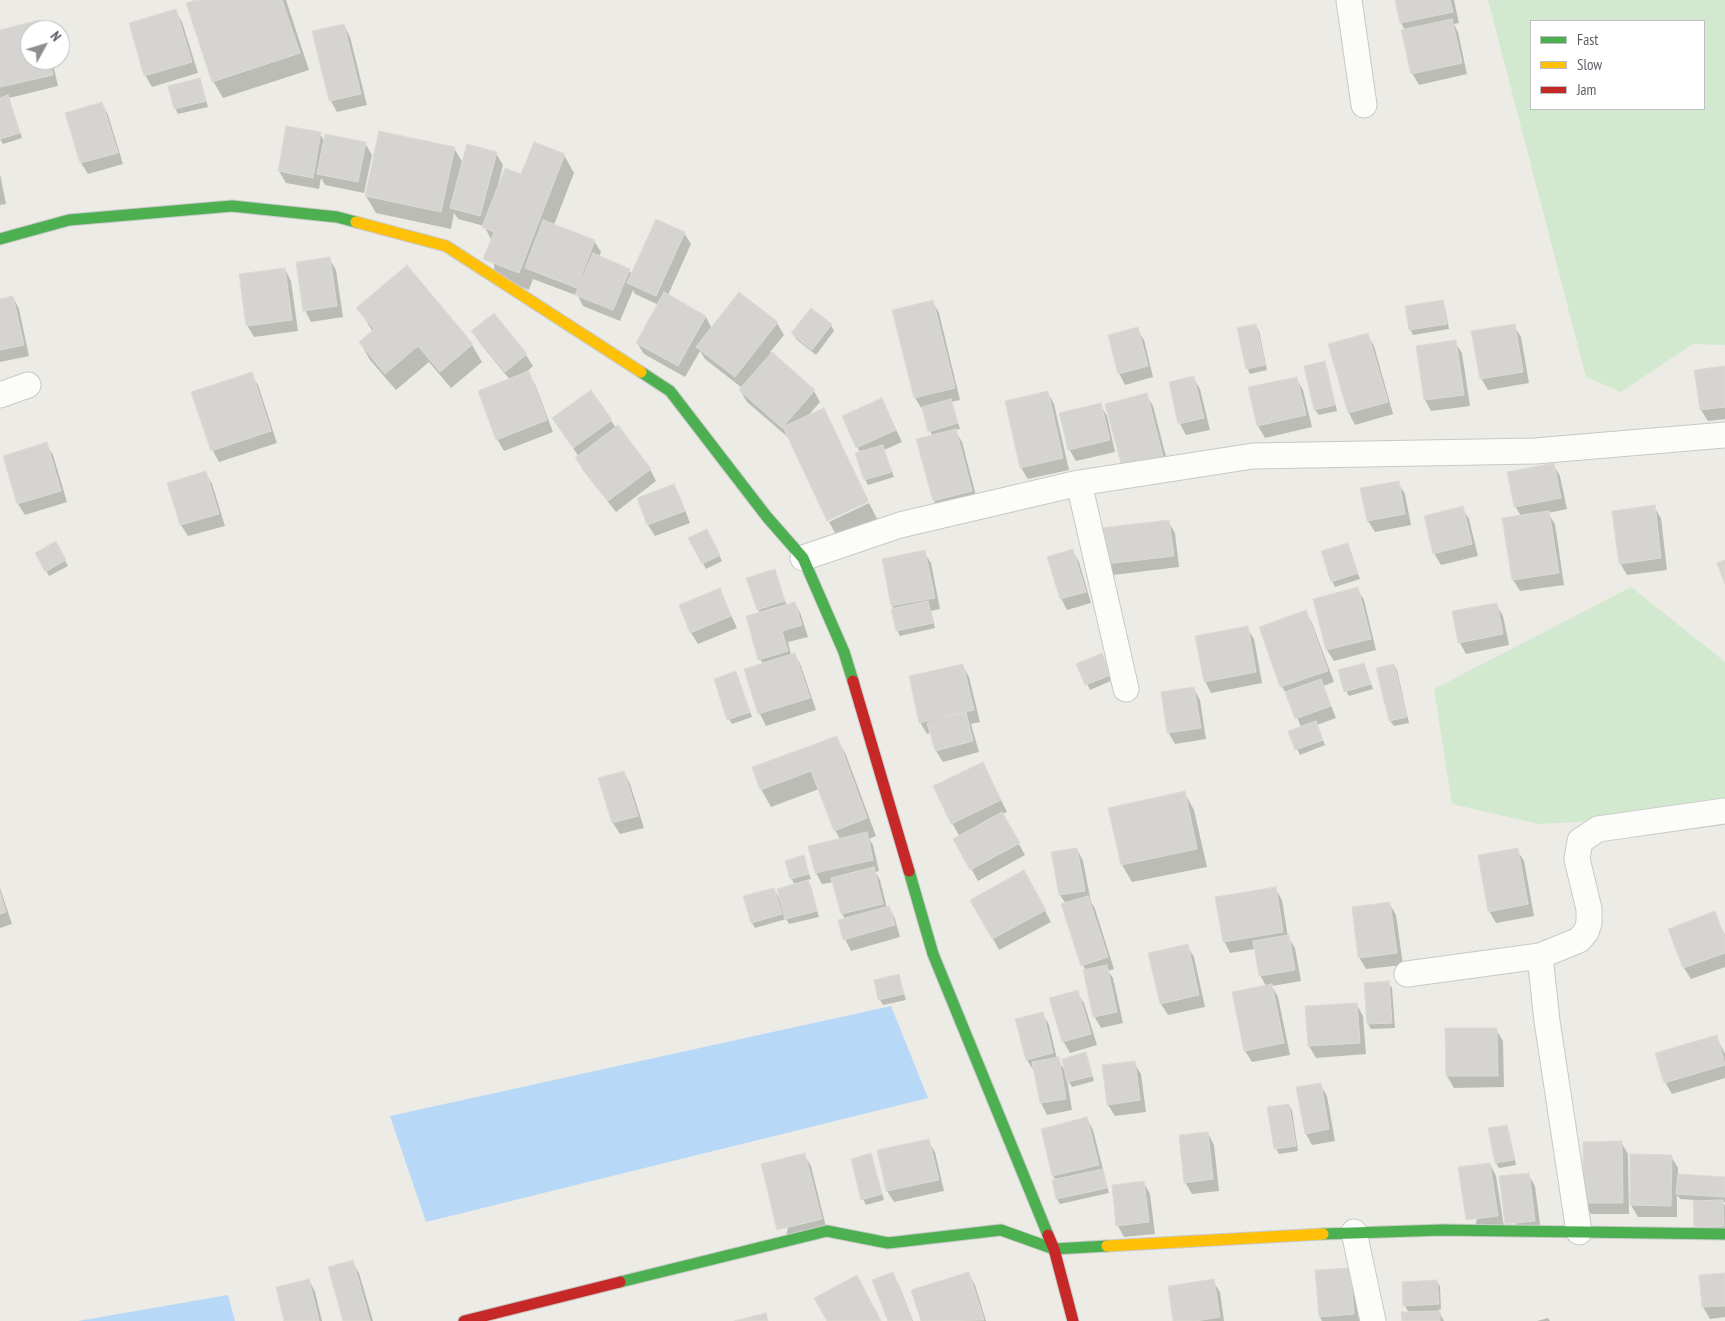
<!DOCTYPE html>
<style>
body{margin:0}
#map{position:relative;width:1725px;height:1321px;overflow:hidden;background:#ecebe5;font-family:"PT Sans Narrow",sans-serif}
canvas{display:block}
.legend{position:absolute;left:1530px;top:20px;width:175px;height:90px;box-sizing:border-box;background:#fff;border:1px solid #bdbfc1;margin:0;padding:6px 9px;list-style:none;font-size:15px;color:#5b5e64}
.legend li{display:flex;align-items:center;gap:10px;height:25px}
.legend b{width:25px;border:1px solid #bdbfc1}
.north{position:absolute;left:20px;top:20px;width:50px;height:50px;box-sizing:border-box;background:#fff;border:1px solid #bdbfc1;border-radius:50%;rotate:51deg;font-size:14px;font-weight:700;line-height:20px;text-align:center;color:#5b5e64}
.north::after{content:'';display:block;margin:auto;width:18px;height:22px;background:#8e8f91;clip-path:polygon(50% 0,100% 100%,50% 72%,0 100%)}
</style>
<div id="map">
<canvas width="1725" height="1321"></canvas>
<ul class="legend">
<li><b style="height:6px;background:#4caf50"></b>Fast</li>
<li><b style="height:6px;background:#ffc107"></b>Slow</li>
<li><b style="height:6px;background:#c62828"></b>Jam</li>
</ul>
<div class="north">N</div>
</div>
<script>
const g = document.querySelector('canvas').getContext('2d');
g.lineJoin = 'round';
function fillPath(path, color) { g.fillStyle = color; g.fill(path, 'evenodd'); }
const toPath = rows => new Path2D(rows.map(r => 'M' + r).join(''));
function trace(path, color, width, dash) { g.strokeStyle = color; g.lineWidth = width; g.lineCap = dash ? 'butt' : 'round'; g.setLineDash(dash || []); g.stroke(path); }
const green = toPath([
 [1488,0,1725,0,1725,345,1693,344,1621,392,1586,377],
 [1531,21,1704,21,1704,109,1531,109],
 [1631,587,1725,662,1725,814,1539,824,1452,804,1434,689]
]);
const water = toPath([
 [891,1006,928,1098,426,1222,390,1116],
 [228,1295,235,1321,78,1321]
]);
const shadow = toPath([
 [200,0,286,0,309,70,223,98,213,81],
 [1396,0,1454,0,1459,23,1454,24,1458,32,1467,74,1419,85,1412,73,1405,30,1401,23],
 [175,10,182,22,198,73,152,87,145,75],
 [39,21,44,30,30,30,30,60,52,60,58,86,9,98,22,138,3,144,0,139,0,31],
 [344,25,350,37,367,105,337,112,331,101,314,32],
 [199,79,202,85,208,107,178,114,175,108],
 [102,103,108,115,123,164,88,174,81,163,66,113],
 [320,133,324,141,365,143,372,155,364,193,325,185,321,178,319,189,286,183,279,171],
 [454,148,463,163,496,153,503,165,498,185,499,186,564,155,574,173,554,225,594,241,601,252,599,257,629,270,632,275,684,233,691,244,668,295,706,317,712,329,777,323,784,335,770,352,814,391,820,402,807,417,823,410,833,427,868,500,828,520,790,439,747,402,740,390,742,388,705,359,700,351,685,377,644,354,637,343,659,305,635,294,633,290,620,321,583,306,578,296,533,279,529,290,495,277,492,241,484,226,458,219,454,213,451,229,376,213,366,196],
 [0,174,6,204,0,205],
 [329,258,336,270,343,317,311,322,305,310],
 [285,269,291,281,298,331,254,337,247,325],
 [13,297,19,309,29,356,0,362,0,300],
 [932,301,939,313,960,400,951,402,960,429,955,430,962,442,978,503,941,512,934,501,918,440,932,436,924,409,922,409,915,398,893,311],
 [1442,301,1445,307,1449,329,1413,335,1410,329],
 [358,308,472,345,482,362,451,388,429,362,396,390,370,360,360,342,373,332],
 [493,315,526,355,533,366,523,375,528,373,535,384,553,432,504,451,497,439,510,380,480,343,473,332],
 [831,325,834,331,816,355,796,339,793,333],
 [1256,325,1259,331,1267,370,1250,374,1247,368],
 [1514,326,1521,337,1529,383,1488,390,1481,378],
 [1137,329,1144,340,1153,377,1125,385,1119,373],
 [1367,334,1374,346,1393,414,1355,425,1349,413,1329,345],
 [1455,342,1462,353,1470,406,1431,411,1425,400],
 [1324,362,1327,368,1337,411,1319,415,1315,410],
 [1725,367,1725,419,1708,421,1701,410],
 [251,373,258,385,277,443,219,462,213,451,193,393],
 [1193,377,1200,389,1210,430,1186,435,1180,424,1170,383],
 [1296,378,1303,390,1312,427,1265,438,1258,426,1250,388],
 [591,392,616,428,650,469,656,481,616,512,583,470,577,458,579,457,553,418],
 [1048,393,1054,404,1069,470,1028,479,1021,468],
 [1146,395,1153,406,1169,468,1123,467],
 [882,400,902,442,884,450,894,477,868,485,865,479,861,453,857,447],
 [1100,404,1107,416,1115,452,1076,461,1069,449],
 [46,444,53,455,67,502,25,515,18,504,4,457],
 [1553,464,1560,476,1567,509,1548,513,1555,524,1564,585,1520,591,1513,580,1521,516,1515,506],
 [206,473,212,484,225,526,188,536,181,525,168,484],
 [1398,483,1405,494,1411,525,1375,532,1368,521],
 [674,485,680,497,690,523,655,536,648,525],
 [869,503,877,519,838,538,829,522],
 [1654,507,1661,518,1667,570,1627,575,1620,563],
 [1462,508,1469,519,1478,556,1441,565,1434,553],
 [1168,521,1175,533,1179,567,1113,575,1106,564],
 [710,536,722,561,706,569,690,539],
 [55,543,68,566,49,576,36,553],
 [1347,544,1360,579,1335,587,1332,581],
 [1073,551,1079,562,1091,603,1067,610,1061,598],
 [924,552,931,563,940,609,931,611,935,628,900,636,897,630,895,610,892,606,883,560],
 [774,571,787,606,795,603,801,615,808,637,788,642,791,655,795,654,801,666,816,710,766,726,760,714,745,670,763,664,760,659,760,613,758,609],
 [719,589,737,628,698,644,691,633,680,605],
 [1357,589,1364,600,1376,650,1334,661,1327,650,1315,600],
 [1496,604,1503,616,1509,645,1466,654,1460,643],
 [1306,612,1312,623,1334,682,1323,686,1336,718,1317,725,1325,745,1300,755,1297,749,1301,727,1289,698,1282,687,1261,627],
 [1247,628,1254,639,1262,683,1211,693,1205,681],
 [1101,655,1113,680,1090,690,1078,665],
 [1364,664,1373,689,1349,696,1346,691],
 [1394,665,1397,670,1409,723,1394,726,1390,721,1378,669],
 [963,666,969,677,980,722,971,724,979,752,943,762,936,751,931,733,927,734,920,722],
 [738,678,752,717,732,724,729,719],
 [1194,689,1200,700,1206,739,1175,744,1168,732],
 [836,737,846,755,876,836,869,839,873,845,879,871,875,872,880,880,887,908,889,907,895,919,900,937,851,951,845,939,845,919,842,914,834,882,822,884,816,873,840,839,835,830,819,789,771,807,761,789],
 [624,772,630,784,644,828,620,834,613,823,600,779],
 [989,776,1007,812,1002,814,1025,855,978,881,955,840,960,837,952,823],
 [1184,792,1194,810,1207,867,1132,882,1122,865],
 [1077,849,1083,861,1091,902,1095,909,1114,969,1108,971,1113,978,1123,1023,1101,1028,1094,1016,1086,971,1083,965,1066,904,1060,895],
 [1517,850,1524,861,1534,916,1496,923,1489,911],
 [803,856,811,879,807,880,811,887,819,917,789,924,786,919,755,928,752,923,774,889,780,900,795,885,791,878],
 [1030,883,1051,922,999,950,972,900],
 [0,888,12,924,0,928],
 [1275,888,1282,900,1288,937,1295,948,1301,981,1272,986,1278,997,1290,1055,1252,1062,1245,1051,1233,993,1266,986,1260,975,1255,949,1230,953,1224,941],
 [1389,903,1396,915,1403,965,1366,969,1359,957],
 [1714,913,1725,935,1725,967,1691,979,1684,968,1670,929],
 [1187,946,1194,957,1205,1007,1168,1015,1161,1004],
 [898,975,906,1000,883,1005,880,1000,875,981],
 [1388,983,1392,988,1395,1028,1371,1029,1368,1024],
 [1077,992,1084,1003,1097,1045,1070,1053,1063,1041],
 [1357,1005,1363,1016,1366,1054,1316,1058,1309,1046,1307,1008],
 [1043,1014,1049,1025,1057,1059,1064,1069,1085,1054,1088,1059,1094,1081,1072,1087,1067,1079,1072,1110,1047,1115,1041,1103,1035,1071,1034,1071,1027,1060],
 [1496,1029,1503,1041,1504,1087,1454,1088,1447,1076,1446,1030],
 [1716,1036,1725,1054,1725,1078,1672,1094,1665,1082],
 [1134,1063,1141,1074,1146,1112,1115,1116,1108,1105],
 [1320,1084,1327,1096,1335,1141,1312,1145,1306,1134],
 [1289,1105,1292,1110,1298,1151,1279,1154,1276,1149],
 [1087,1119,1093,1130,1109,1193,1060,1204,1057,1199,1053,1181,1056,1180,1053,1176,1042,1130],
 [1506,1126,1509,1132,1516,1165,1499,1168,1496,1163],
 [1208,1133,1214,1145,1219,1191,1192,1194,1185,1182],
 [928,1141,935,1152,944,1191,894,1202,887,1191,878,1151],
 [1621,1142,1628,1154,1629,1214,1591,1214,1585,1203],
 [804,1154,811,1166,827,1231,785,1241],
 [870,1155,873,1160,884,1200,866,1205,863,1199],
 [1671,1156,1678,1168,1678,1175,1725,1178,1725,1202,1723,1202,1725,1206,1725,1232,1695,1227,1694,1200,1680,1199,1677,1195,1677,1217,1638,1217,1631,1205],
 [1490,1164,1496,1176,1504,1227,1474,1231],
 [1528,1174,1535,1186,1541,1232,1513,1236],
 [1144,1183,1150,1194,1155,1234,1124,1237,1118,1226],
 [352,1261,359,1273,373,1321,345,1321],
 [1350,1269,1356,1281,1359,1321,1322,1321,1320,1317],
 [893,1273,899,1285,913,1321,889,1321],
 [968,1273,975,1285,986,1321,922,1321,912,1290],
 [1725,1274,1725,1317,1710,1319,1703,1307],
 [309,1280,315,1292,322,1321,285,1321],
 [1213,1281,1220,1292,1224,1321,1175,1321],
 [1437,1281,1440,1287,1441,1309,1438,1310,1444,1321,1403,1321,1409,1313,1405,1306],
 [1548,1318,1550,1321,1537,1321]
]);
const building = toPath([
 [196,0,282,0,300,53,212,82,186,3,196,0],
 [1395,0,1450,0,1453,12,1400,23,1395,0],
 [176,9,192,62,144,76,129,23,176,9],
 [1452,19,1462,63,1411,74,1401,30,1452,19],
 [39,20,42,30,30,30,30,60,49,60,53,75,0,87,0,30,39,20],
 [344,24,361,94,329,101,312,31,344,24],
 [200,78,206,101,174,109,168,86,200,78],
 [8,95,20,133,0,139,0,98,8,95],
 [102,102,118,153,80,163,65,113,102,102],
 [286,126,321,132,313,178,278,171,286,126],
 [379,131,455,147,441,212,365,196,379,131],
 [325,134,366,142,358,182,317,174,325,134],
 [534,142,565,154,519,273,483,259,494,232,482,227,505,168,521,174,534,142],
 [467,144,497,152,480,216,450,208,467,144],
 [656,219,685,232,656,296,627,283,656,219],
 [543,220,595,240,577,288,525,268,543,220],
 [593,253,630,269,613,310,575,295,593,253],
 [330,257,337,306,303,311,296,262,330,257],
 [407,265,473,344,440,372,418,346,385,374,359,342,374,329,356,308,407,265],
 [285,268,292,320,246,326,239,274,285,268],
 [664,292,706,316,678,366,636,343,664,292],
 [739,292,778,322,735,377,696,347,739,292],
 [13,296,24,345,0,350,0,299,13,296],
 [933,300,955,388,914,398,892,310,933,300],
 [1443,300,1447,324,1409,330,1405,306,1443,300],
 [811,308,832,324,812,350,791,333,811,308],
 [494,313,527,354,505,372,471,331,494,313],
 [1256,324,1265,365,1246,369,1237,328,1256,324],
 [1515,324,1523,372,1480,379,1471,331,1515,324],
 [1138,327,1148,366,1118,374,1108,335,1138,327],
 [1368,333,1388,402,1348,413,1328,344,1368,333],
 [1456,340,1464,395,1424,400,1416,346,1456,340],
 [772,352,815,390,782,428,739,390,772,352],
 [1325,361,1335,405,1314,410,1304,366,1325,361],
 [1725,366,1725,407,1700,410,1694,370,1725,366],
 [529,371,547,420,496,440,478,391,529,371],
 [252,372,271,431,211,451,191,392,252,372],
 [1194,376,1204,418,1178,424,1169,382,1194,376],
 [1297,377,1306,415,1257,426,1248,387,1297,377],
 [591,390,612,420,573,448,552,418,591,390],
 [1048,391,1063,458,1020,468,1005,401,1048,391],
 [1147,393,1163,457,1122,467,1105,404,1147,393],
 [882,398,896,430,856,448,842,416,882,398],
 [951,399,958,423,928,432,922,407,951,399],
 [1101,403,1110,440,1068,450,1059,413,1101,403],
 [824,408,868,502,827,521,783,427,824,408],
 [618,425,651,469,608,501,575,458,618,425],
 [956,429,972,491,933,501,916,439,956,429],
 [47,442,61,491,17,504,3,456,47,442],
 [883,445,891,472,864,480,855,453,883,445],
 [1554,463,1561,498,1514,507,1507,472,1554,463],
 [206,471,219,514,180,525,167,483,206,471],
 [1399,481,1405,514,1367,521,1360,488,1399,481],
 [674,484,685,511,647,525,637,498,674,484],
 [1655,505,1661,558,1619,564,1612,511,1655,505],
 [1463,506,1472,544,1433,554,1424,516,1463,506],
 [1549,511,1559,573,1512,580,1502,518,1549,511],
 [1169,520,1174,556,1105,564,1101,528,1169,520],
 [707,529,720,555,702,564,688,538,707,529],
 [56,541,66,560,45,572,35,553,56,541],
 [1348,543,1358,573,1331,582,1321,551,1348,543],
 [1073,549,1086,592,1060,599,1047,557,1073,549],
 [925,550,935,598,891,606,882,559,925,550],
 [1725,560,1725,584,1717,563,1725,560],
 [775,569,785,601,757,610,746,578,775,569],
 [1358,587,1371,639,1326,650,1313,599,1358,587],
 [720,588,731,616,690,633,679,605,720,588],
 [928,601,933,623,896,631,891,609,928,601],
 [795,602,802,625,782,631,788,651,758,660,746,616,795,602],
 [1497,603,1503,634,1458,643,1452,611,1497,603],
 [1306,610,1328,671,1280,687,1259,627,1306,610],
 [1248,626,1256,672,1204,682,1195,636,1248,626],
 [795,653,810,698,758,714,744,669,795,653],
 [1102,653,1111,675,1085,685,1076,664,1102,653],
 [1364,663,1371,684,1344,692,1338,670,1364,663],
 [963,664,974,710,919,723,909,676,963,664],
 [1394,664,1407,717,1389,721,1376,668,1394,664],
 [736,671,750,712,727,720,714,679,736,671],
 [1321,679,1331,706,1295,719,1285,692,1321,679],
 [1194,687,1201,728,1167,733,1161,692,1194,687],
 [966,712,973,741,935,751,927,723,966,712],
 [1316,721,1323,740,1295,750,1288,731,1316,721],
 [837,736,867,818,834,831,811,771,760,790,752,767,837,736],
 [983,762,1001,800,951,824,933,786,983,762],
 [624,771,638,816,612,823,598,778,624,771],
 [1185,791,1197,849,1121,865,1108,808,1185,791],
 [1002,812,1020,843,970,870,953,839,1002,812],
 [867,832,873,860,815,873,808,846,867,832],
 [1077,848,1085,891,1059,895,1051,852,1077,848],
 [1518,848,1528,904,1488,912,1478,855,1518,848],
 [804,855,809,874,790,879,785,861,804,855],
 [874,867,883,904,841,914,831,878,874,867],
 [1024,870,1046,910,992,939,970,900,1024,870],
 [808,880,817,911,785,919,777,889,808,880],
 [1276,887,1283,932,1223,942,1215,897,1276,887],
 [774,888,782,914,751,923,743,896,774,888],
 [0,893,6,912,0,914,0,893],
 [1088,896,1108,957,1081,966,1061,904,1088,896],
 [1390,902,1397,953,1358,958,1352,907,1390,902],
 [889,906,895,925,843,940,838,920,889,906],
 [1715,911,1725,938,1725,953,1683,968,1668,929,1715,911],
 [1289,935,1295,970,1259,976,1253,941,1289,935],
 [1188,944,1199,995,1160,1004,1148,953,1188,944],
 [1107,965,1117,1012,1093,1017,1083,970,1107,965],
 [899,974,904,994,878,1000,874,980,899,974],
 [1389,981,1392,1023,1367,1024,1364,983,1389,981],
 [1272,984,1284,1043,1244,1051,1232,992,1272,984],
 [1078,990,1091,1034,1062,1042,1049,998,1078,990],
 [1357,1003,1360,1043,1308,1046,1305,1006,1357,1003],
 [1043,1012,1053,1053,1026,1060,1015,1019,1043,1012],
 [1445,1028,1497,1028,1498,1076,1446,1076,1445,1028],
 [1717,1035,1725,1065,1664,1083,1655,1053,1717,1035],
 [1086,1052,1092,1076,1067,1082,1062,1059,1086,1052],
 [1059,1057,1066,1099,1040,1103,1032,1062,1059,1057],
 [1135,1061,1140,1100,1107,1105,1102,1065,1135,1061],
 [1321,1083,1329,1129,1305,1134,1296,1087,1321,1083],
 [1289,1104,1296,1146,1274,1149,1267,1107,1289,1104],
 [1087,1117,1099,1165,1052,1176,1041,1129,1087,1117],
 [1507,1125,1514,1160,1495,1163,1488,1128,1507,1125],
 [1208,1132,1213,1179,1184,1183,1179,1135,1208,1132],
 [929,1139,939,1180,886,1191,877,1150,929,1139],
 [1622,1141,1623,1203,1583,1203,1583,1142,1622,1141],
 [805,1153,822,1219,777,1230,761,1164,805,1153],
 [871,1153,882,1194,861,1200,851,1159,871,1153],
 [1630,1154,1672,1155,1671,1206,1630,1205,1630,1154],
 [1490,1163,1498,1216,1466,1220,1458,1167,1490,1163],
 [1103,1169,1107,1188,1056,1199,1052,1180,1103,1169],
 [1529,1173,1535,1221,1505,1224,1499,1176,1529,1173],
 [1678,1174,1725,1177,1725,1197,1676,1194,1678,1174],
 [1144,1181,1149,1222,1116,1226,1112,1185,1144,1181],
 [1723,1200,1724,1226,1694,1227,1693,1201,1723,1200],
 [353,1260,370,1321,343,1321,328,1267,353,1260],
 [1350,1268,1354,1314,1319,1317,1315,1270,1350,1268],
 [893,1272,912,1321,888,1321,872,1280,893,1272],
 [969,1272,984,1320,921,1321,911,1290,969,1272],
 [1725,1273,1725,1306,1702,1307,1699,1275,1725,1273],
 [857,1275,881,1321,827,1321,814,1298,857,1275],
 [309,1279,319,1321,284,1321,276,1287,309,1279],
 [1214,1279,1220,1317,1196,1321,1173,1321,1168,1286,1214,1279],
 [1437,1280,1439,1304,1403,1306,1402,1282,1437,1280],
 [1440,1311,1440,1321,1402,1321,1401,1312,1440,1311],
 [766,1313,768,1321,734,1321,766,1313]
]);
const street = toPath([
 [1349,0,1364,105],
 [0,395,28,385],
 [1079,483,1126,689],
 [803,558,900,525,1079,483,1253,456,1535,451,1725,435],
 [1540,956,1547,1021,1579,1232],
 [1407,974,1540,956,1579,940,1586,932,1589,923,1589,909,1577,859,1580,841,1598,829,1725,811],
 [1354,1232,1373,1321]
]);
const fast = toPath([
 [0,239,69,220,232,206,337,217,356,222],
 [641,372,670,391,767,517,803,558,844,652,853,681],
 [909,871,933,954,1048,1235],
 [1323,1234,1442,1230,1725,1234],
 [620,1282,827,1231,888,1243,1001,1230,1054,1249,1107,1246]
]);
const slow = toPath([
 [356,222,446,246,641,372],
 [1107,1246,1323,1234]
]);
const jam = toPath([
 [853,681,909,871],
 [1048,1235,1054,1249,1073,1321],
 [464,1321,620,1282]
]);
fillPath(green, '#d2e9d0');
fillPath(water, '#b8d8f7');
fillPath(shadow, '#0003');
fillPath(building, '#d5d4d0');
trace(building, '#dcdad4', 1);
trace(street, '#c8c9c7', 27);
trace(fast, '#c9cac9', 13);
trace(slow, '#c9cac9', 13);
trace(jam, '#c9cac9', 13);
trace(street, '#fcfcfb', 25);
trace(fast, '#4caf50', 11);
trace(slow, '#ffc107', 11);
trace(jam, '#c62828', 11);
</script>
